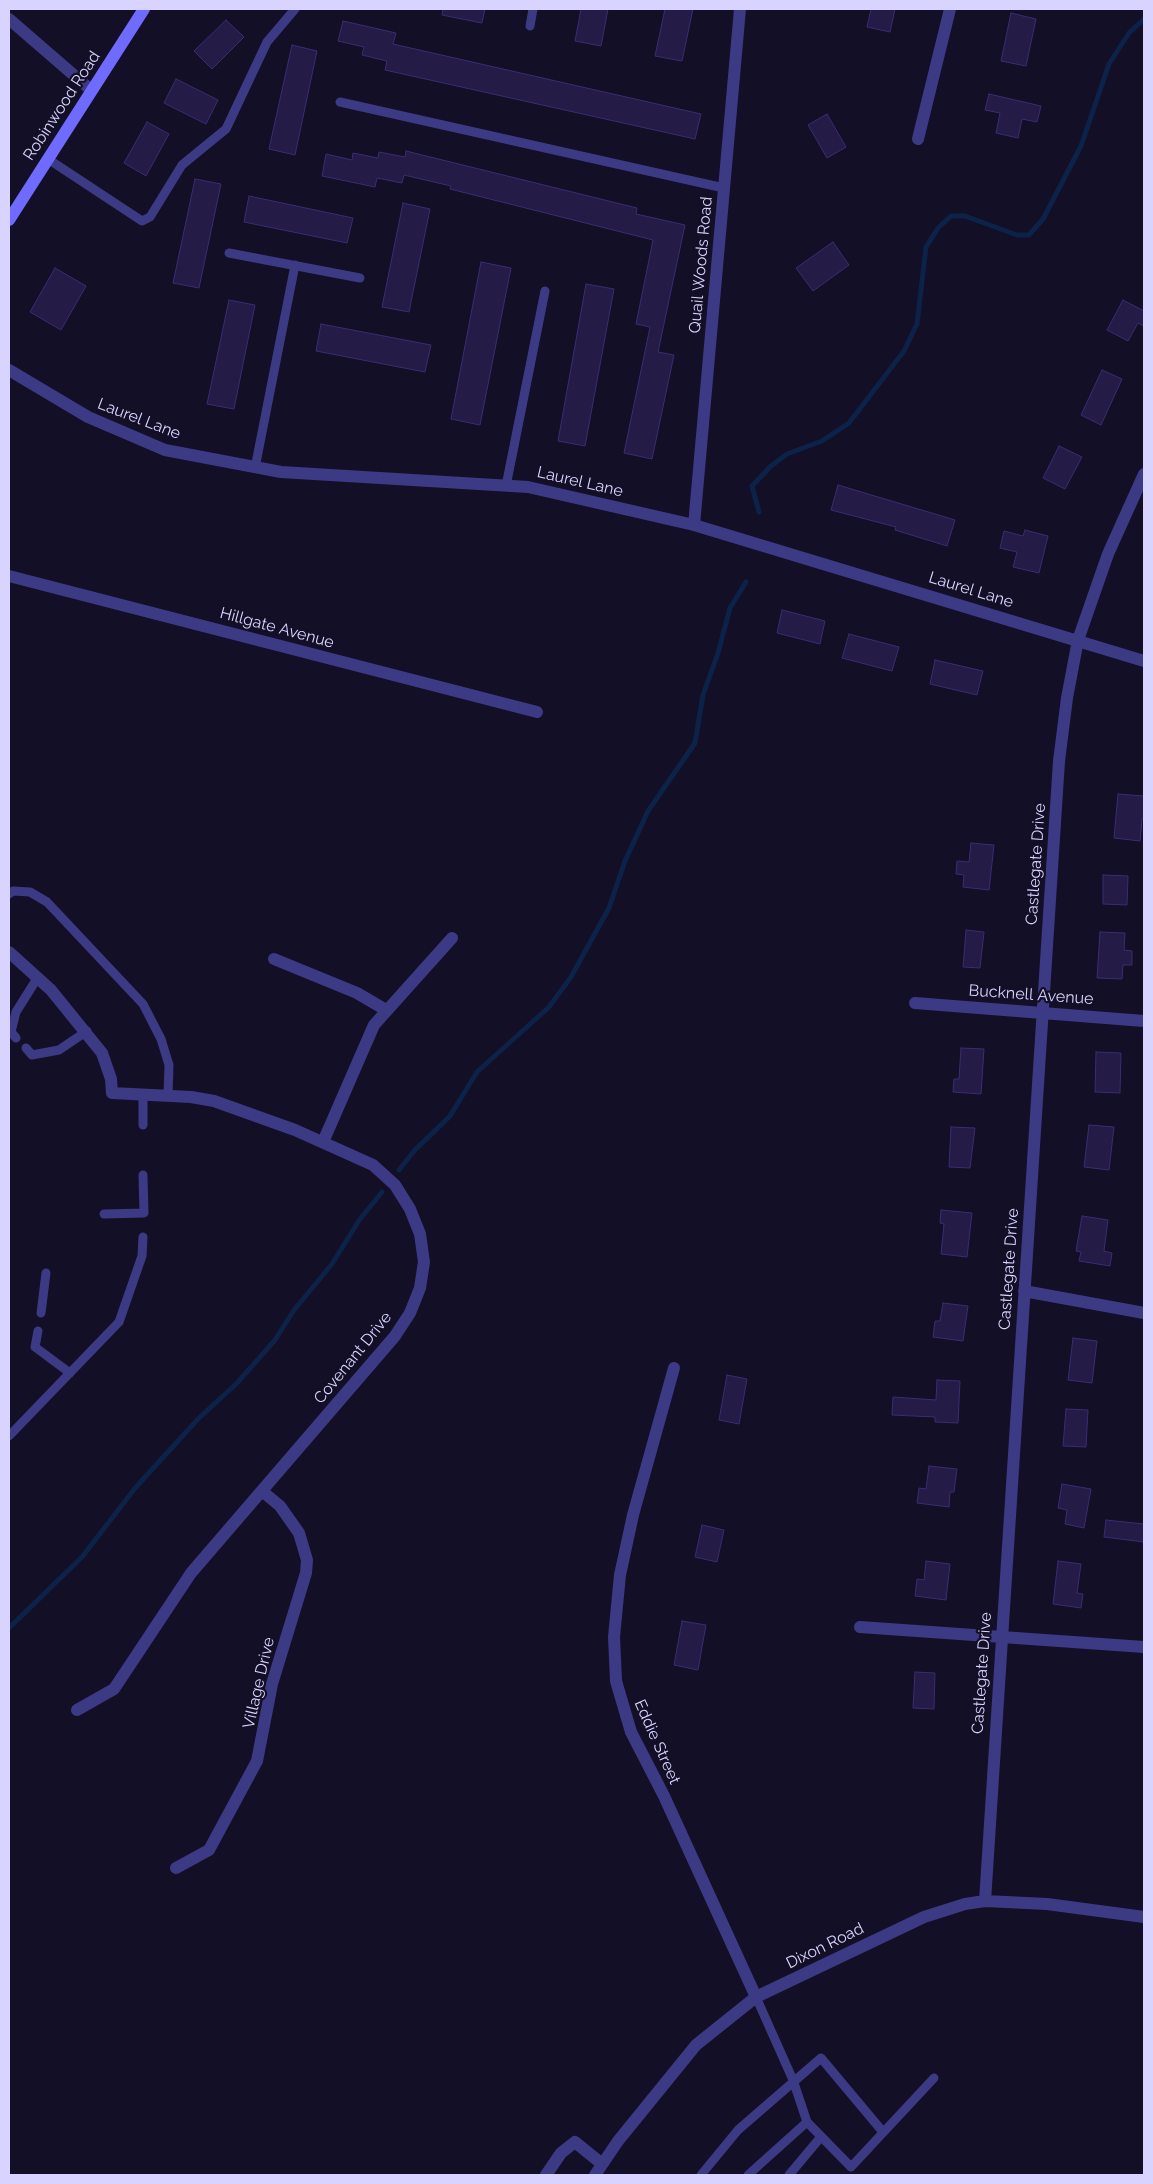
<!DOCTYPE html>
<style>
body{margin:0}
#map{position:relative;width:1153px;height:2184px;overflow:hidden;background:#130f26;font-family:Raleway,sans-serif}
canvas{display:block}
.frame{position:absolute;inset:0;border:10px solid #d9d4ff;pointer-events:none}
</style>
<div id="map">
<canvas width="1153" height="2184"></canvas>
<div class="frame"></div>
</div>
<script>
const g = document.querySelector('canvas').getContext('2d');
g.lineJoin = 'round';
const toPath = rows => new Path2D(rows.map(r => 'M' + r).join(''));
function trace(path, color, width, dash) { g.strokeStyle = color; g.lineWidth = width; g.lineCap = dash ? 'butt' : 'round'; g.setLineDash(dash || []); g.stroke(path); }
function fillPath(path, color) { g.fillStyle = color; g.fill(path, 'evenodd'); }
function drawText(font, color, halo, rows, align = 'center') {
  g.font = font + ' Raleway,sans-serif'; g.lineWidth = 4.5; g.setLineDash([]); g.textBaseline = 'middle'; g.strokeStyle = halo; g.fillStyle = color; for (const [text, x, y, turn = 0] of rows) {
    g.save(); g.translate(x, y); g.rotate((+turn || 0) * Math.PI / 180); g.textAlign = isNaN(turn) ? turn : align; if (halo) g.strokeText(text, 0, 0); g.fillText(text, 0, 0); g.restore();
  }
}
const stream = toPath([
 [759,512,752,486,771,466,787,454,822,441,849,423,904,351,917,324,926,247,938,228,951,216,965,216,1017,235,1029,235,1043,219,1081,146,1109,64,1129,33,1144,19],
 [399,1170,414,1151,450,1116,477,1072,549,1007,571,977,609,908,625,861,648,811,695,743,703,695,718,653,730,608,746,582],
 [9,1628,82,1557,136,1487,198,1419,237,1383,275,1340,294,1310,332,1264,360,1219,382,1192]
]);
const building = toPath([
 [443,9,485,9,482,23,442,15,443,9],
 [581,9,608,9,601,46,575,41,581,9],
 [665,9,693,9,682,61,655,56,665,9],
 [871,9,895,9,890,32,867,27,871,9],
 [1011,13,1036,19,1026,66,1001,61,1011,13],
 [226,20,244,37,212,69,194,51,226,20],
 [343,21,396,33,393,44,701,114,695,139,385,70,387,61,362,55,364,47,338,41,343,21],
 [292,45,317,51,295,155,269,149,292,45],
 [176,79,218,100,206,124,164,103,176,79],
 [989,94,1041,106,1037,122,1022,119,1018,138,996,133,1000,113,985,110,989,94],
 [827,114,846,147,827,158,808,125,827,114],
 [147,122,169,134,146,176,124,163,147,122],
 [406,151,637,208,636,214,685,225,658,352,674,355,652,459,624,453,650,327,636,324,653,240,450,189,451,186,404,175,402,183,377,178,375,187,322,176,326,154,352,160,353,153,378,158,379,152,405,157,406,151],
 [195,179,221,184,199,288,173,283,195,179],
 [249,196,353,218,347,243,244,222,249,196],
 [403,203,430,209,409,312,382,307,403,203],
 [833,242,849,265,813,291,796,268,833,242],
 [481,262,511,268,480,425,451,419,481,262],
 [55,268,86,286,61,330,30,312,55,268],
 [586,284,614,289,585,446,558,441,586,284],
 [229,300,255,305,234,409,207,404,229,300],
 [1123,300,1144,311,1144,326,1138,323,1128,341,1107,330,1123,300],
 [321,324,431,345,425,372,316,351,321,324],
 [1102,370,1122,379,1101,425,1081,415,1102,370],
 [1059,446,1082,457,1065,489,1043,478,1059,446],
 [838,485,955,520,947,546,895,530,896,527,831,510,838,485],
 [1025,530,1048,536,1039,573,1013,567,1017,552,1000,548,1004,531,1023,536,1025,530],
 [782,610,825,621,820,644,777,633,782,610],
 [849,634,899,647,892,671,842,658,849,634],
 [935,660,983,671,977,695,930,684,935,660],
 [1118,794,1144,796,1144,819,1142,819,1140,841,1114,838,1118,794],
 [971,843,994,845,989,890,963,887,964,875,956,874,957,861,969,862,971,843],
 [1103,875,1128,876,1127,905,1103,904,1103,875],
 [966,930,984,932,980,968,963,967,966,930],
 [1100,932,1125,933,1124,950,1132,951,1132,965,1123,965,1122,979,1097,978,1100,932],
 [961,1048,984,1049,981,1094,953,1092,954,1079,959,1079,961,1048],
 [1096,1052,1121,1053,1120,1093,1095,1092,1096,1052],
 [1089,1125,1114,1127,1109,1170,1084,1167,1089,1125],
 [951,1127,975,1128,970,1168,949,1167,951,1127],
 [941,1210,972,1213,967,1257,941,1254,944,1224,940,1223,941,1210],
 [1082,1216,1108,1220,1104,1251,1112,1253,1110,1266,1079,1261,1081,1252,1076,1251,1082,1216],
 [943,1303,968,1306,963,1341,933,1337,935,1321,940,1321,943,1303],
 [1073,1338,1097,1341,1092,1383,1068,1380,1073,1338],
 [727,1375,747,1379,739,1424,719,1420,727,1375],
 [937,1380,960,1381,958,1423,935,1422,935,1417,892,1415,893,1397,936,1400,937,1380],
 [1066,1409,1088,1410,1086,1447,1063,1446,1066,1409],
 [929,1466,957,1469,954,1492,950,1492,949,1507,917,1503,919,1488,926,1489,929,1466],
 [1062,1484,1091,1489,1084,1528,1065,1524,1067,1510,1058,1508,1062,1484],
 [1106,1520,1144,1524,1144,1542,1104,1537,1106,1520],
 [702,1525,724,1530,717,1562,695,1557,702,1525],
 [926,1561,950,1564,946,1600,915,1596,917,1579,924,1580,926,1561],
 [1058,1561,1081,1564,1077,1593,1083,1594,1081,1608,1053,1604,1058,1561],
 [682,1621,706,1625,698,1670,674,1665,682,1621],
 [915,1672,935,1673,934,1709,913,1708,915,1672]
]);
const service = toPath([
 [530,26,533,9],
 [340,102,724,188],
 [48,159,142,221,150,217,182,165,226,129,267,42,295,9],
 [229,253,360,278],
 [255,468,295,265],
 [506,486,545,291],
 [9,894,13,891,30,892,47,902,143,1004,161,1039,169,1065,168,1096],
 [16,1038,11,1032,16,1012,38,977],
 [26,1048,32,1055,59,1050,87,1031],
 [143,1094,143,1125],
 [104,1214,144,1213,143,1175],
 [41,1313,46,1273],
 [38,1331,35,1347,70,1373],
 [9,1436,119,1322,142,1256,143,1237],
 [756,1997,793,2080,807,2122,851,2167,934,2078],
 [701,2175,738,2130,821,2058,883,2132],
 [748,2175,807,2122],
 [789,2175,820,2138]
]);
const minor = toPath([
 [9,19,91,90],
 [918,139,950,9],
 [694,525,740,9],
 [9,576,537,712],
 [9,952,51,990,102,1053,111,1079,112,1093,191,1097,214,1101,295,1130,373,1165,395,1185,410,1209,420,1234,424,1262,420,1288,410,1313,395,1336,191,1573,114,1689,77,1710],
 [274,959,357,993,386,1010],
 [915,1003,1144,1021],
 [323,1142,374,1025,452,938],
 [1024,1291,1144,1313],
 [674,1368,633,1515,620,1575,614,1637,616,1681,631,1732,664,1796,756,1997],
 [860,1627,1144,1647],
 [176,1868,209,1850,257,1761,272,1684,306,1573,307,1560,299,1533,280,1506,262,1491],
 [985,1901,1059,761,1067,698,1078,640,1108,554,1144,474],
 [546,2175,561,2153,575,2142,602,2164],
 [595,2175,618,2141,696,2045,756,1997,924,1917,965,1904,985,1901,1047,1904,1144,1917]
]);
const tertiary = toPath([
 [9,370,88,417,165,450,281,472,528,487,694,525,1144,661]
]);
const secondary = toPath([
 [9,220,144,9]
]);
const streetNames = [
 ["Robinwood Road",62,106,-57],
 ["Quail Woods Road",701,265,-85],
 ["Laurel Lane",139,419,21],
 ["Laurel Lane",580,482,13],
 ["Laurel Lane",971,590,17],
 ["Hillgate Avenue",277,628,15],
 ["Castlegate Drive",1036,864,-86],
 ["Bucknell Avenue",1031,995,4],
 ["Castlegate Drive",1009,1269,-86],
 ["Covenant Drive",353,1358,-51],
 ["Castlegate Drive",982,1673,-86],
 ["Village Drive",259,1683,-77],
 ["Eddie Street",657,1742,66],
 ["Dixon Road",825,1946,-26]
];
trace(stream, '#0c2248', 5);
fillPath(building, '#241b47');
trace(building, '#3b2d73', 1);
trace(service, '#3d3a85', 9);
trace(minor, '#3d3a85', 12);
trace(tertiary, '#3d3a85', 12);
trace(secondary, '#6f6bff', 12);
drawText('16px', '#d9d4ff', '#130f26', streetNames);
</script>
